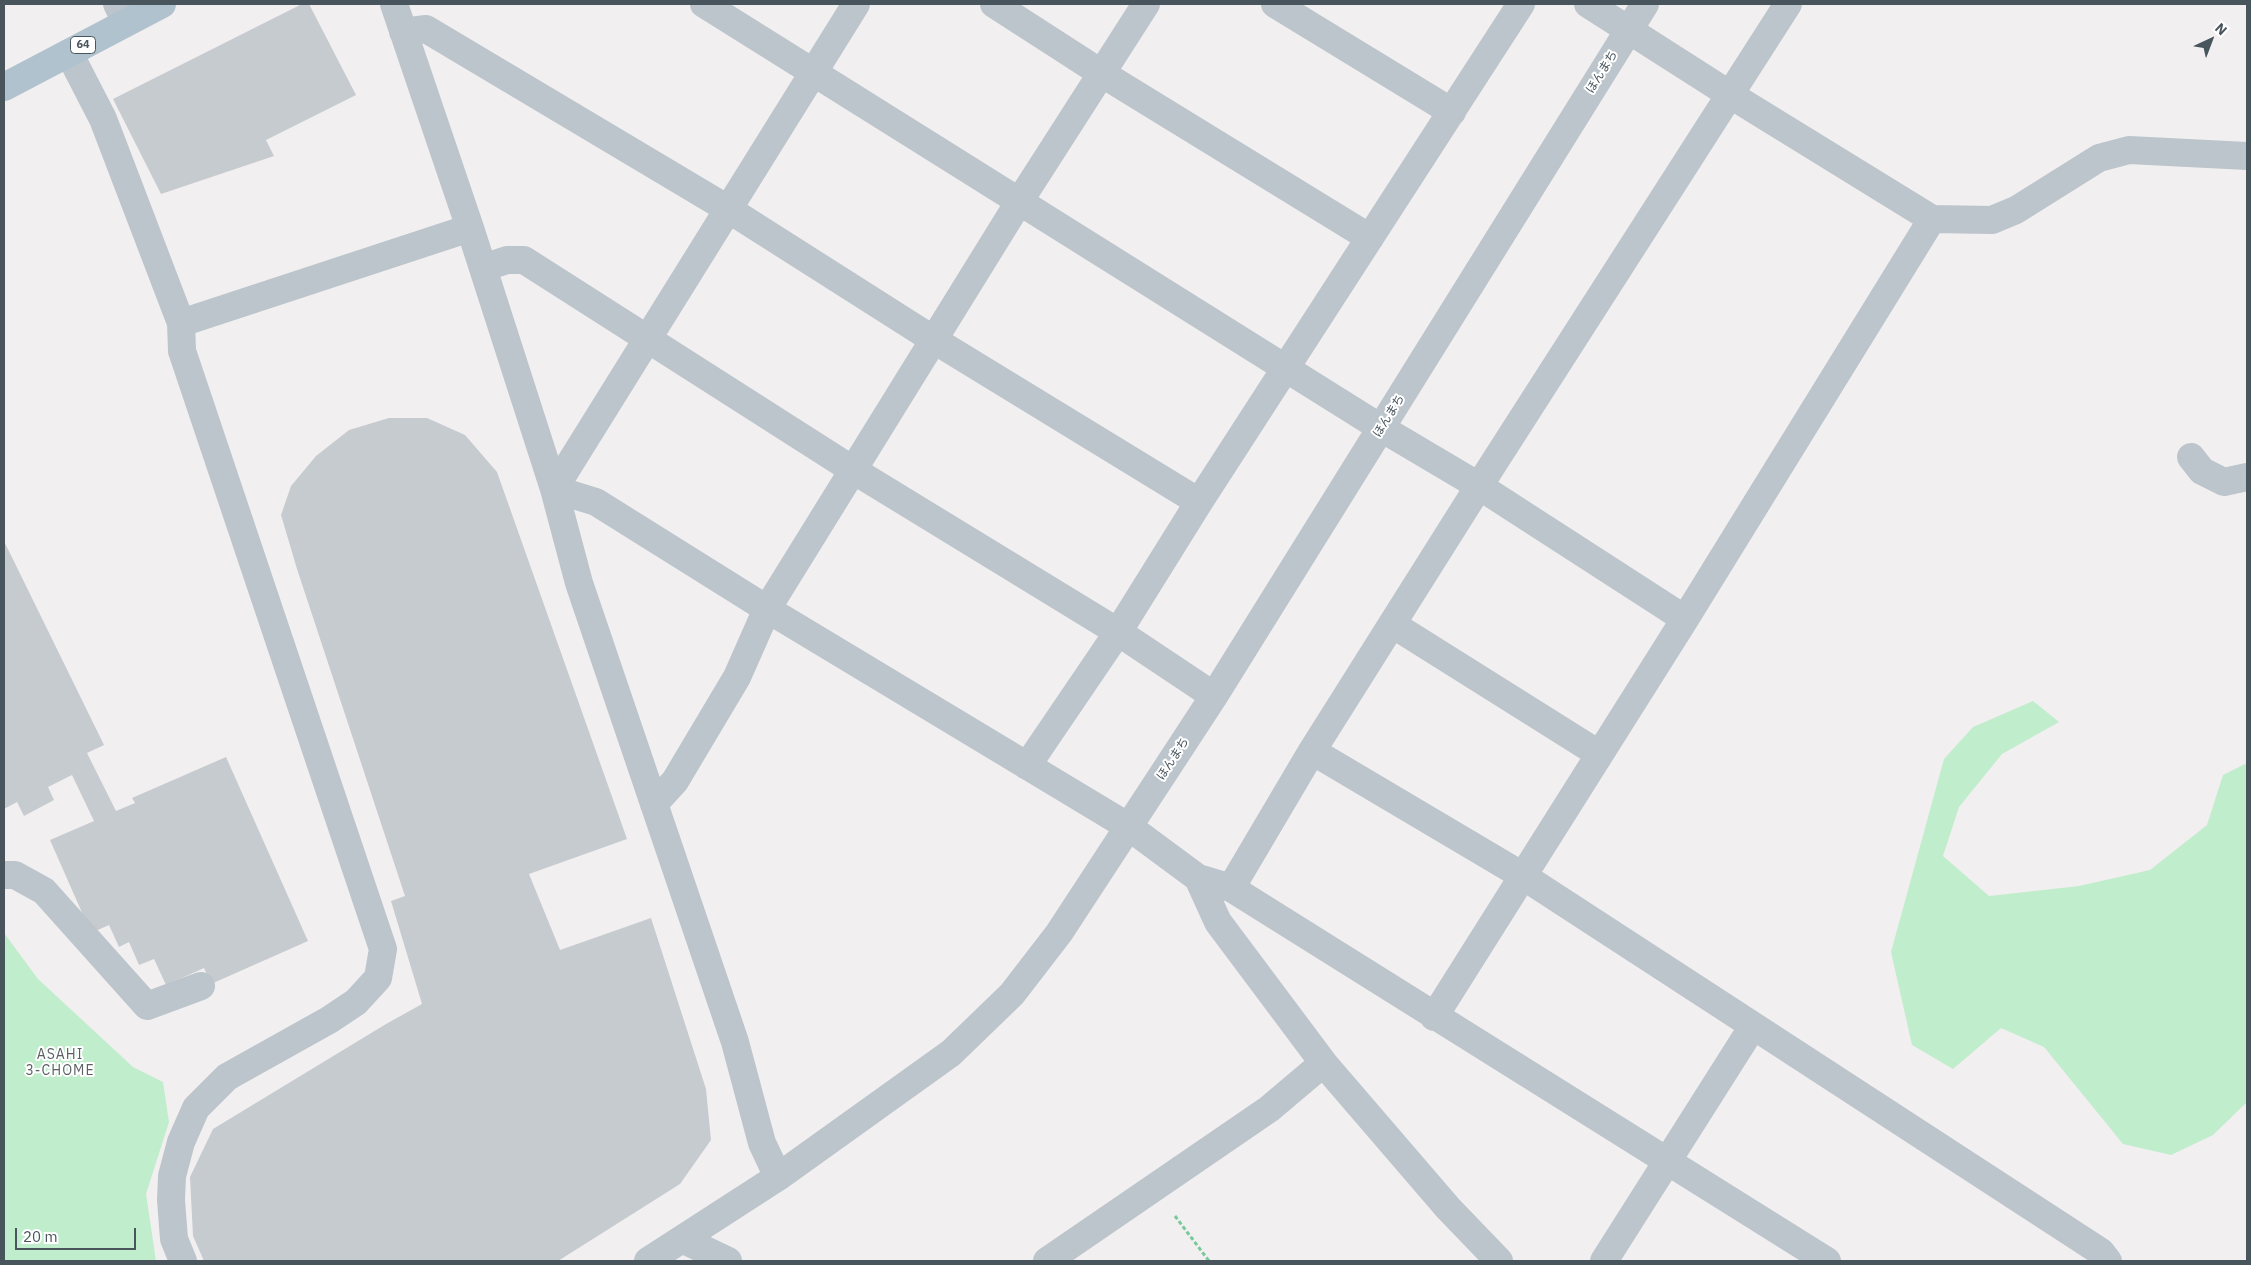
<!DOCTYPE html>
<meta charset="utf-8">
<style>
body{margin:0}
#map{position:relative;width:2251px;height:1265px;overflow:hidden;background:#f2eff0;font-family:"IBM Plex Sans",sans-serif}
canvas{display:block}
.frame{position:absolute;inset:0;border:5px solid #48555c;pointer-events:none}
.north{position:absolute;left:2186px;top:15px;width:50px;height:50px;-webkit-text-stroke:4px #fff;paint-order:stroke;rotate:43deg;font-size:14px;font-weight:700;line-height:20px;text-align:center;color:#48555c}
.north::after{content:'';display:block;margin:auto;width:18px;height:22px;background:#48555c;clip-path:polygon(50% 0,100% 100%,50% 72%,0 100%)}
.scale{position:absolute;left:15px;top:1228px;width:121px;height:22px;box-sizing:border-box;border:2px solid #48555c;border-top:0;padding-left:6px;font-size:15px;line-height:18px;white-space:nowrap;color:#48555c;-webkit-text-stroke:4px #fff;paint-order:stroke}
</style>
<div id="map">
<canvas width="2251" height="1265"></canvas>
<div class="frame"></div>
<div class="north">N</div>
<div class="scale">20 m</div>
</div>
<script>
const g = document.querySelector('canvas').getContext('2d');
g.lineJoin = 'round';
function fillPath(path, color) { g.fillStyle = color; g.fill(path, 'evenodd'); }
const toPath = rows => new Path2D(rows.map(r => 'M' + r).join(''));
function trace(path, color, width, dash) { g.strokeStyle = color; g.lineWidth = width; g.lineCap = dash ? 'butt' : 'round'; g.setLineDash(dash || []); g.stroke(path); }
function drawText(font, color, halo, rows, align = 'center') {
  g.font = font + ' "IBM Plex Sans","Noto Sans JP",sans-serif'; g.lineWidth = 4; g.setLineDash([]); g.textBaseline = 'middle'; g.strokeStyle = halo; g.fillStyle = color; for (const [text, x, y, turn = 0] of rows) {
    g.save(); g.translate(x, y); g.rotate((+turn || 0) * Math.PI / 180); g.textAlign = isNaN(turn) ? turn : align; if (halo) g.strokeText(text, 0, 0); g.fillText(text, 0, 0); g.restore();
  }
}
const green = toPath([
 [2033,701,2059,722,2002,754,1959,807,1943,856,1989,896,2079,886,2150,870,2207,825,2223,775,2247,763,2247,1102,2213,1135,2171,1155,2123,1144,2044,1047,2001,1028,1953,1069,1912,1045,1891,952,1944,759,1973,727],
 [4,933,38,979,133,1067,163,1082,169,1122,146,1194,156,1261,4,1261]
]);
const building = toPath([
 [302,4,309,4,356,95,266,140,274,156,161,194,113,99],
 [389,418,427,418,465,435,497,472,627,839,529,874,560,950,651,918,706,1089,711,1140,680,1184,558,1261,204,1261,193,1236,190,1177,213,1129,386,1024,422,1004,391,901,405,896,297,569,281,515,291,486,316,456,349,430],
 [4,541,104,745,87,753,116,811,135,803,132,798,226,757,308,941,211,984,204,968,166,985,154,959,139,965,129,942,119,947,109,925,91,933,50,840,94,821,72,775,48,787,54,800,24,816,17,802,4,809]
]);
const path = toPath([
 [1175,1216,1209,1261]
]);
const minor = toPath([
 [117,4,126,22],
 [394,4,470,228,554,489,579,583,735,1042,762,1143,778,1177],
 [704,4,1381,428,1479,486,1685,619],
 [994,4,1101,73,1370,238],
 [1275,4,1452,112],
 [1588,4,1729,94,1932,219,1992,220,2016,210,2099,158,2129,150,2247,156],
 [403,32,426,29,728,209,934,340,1199,502],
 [69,53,103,119,181,323,182,351,383,949,378,978,356,1002,329,1020,227,1077,196,1108,181,1142,172,1176,171,1200,174,1239,183,1261],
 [483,268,507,260,524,260,853,470,1118,632,1214,696],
 [181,323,470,228],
 [2191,457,2202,471,2224,482,2247,477],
 [554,489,596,502,767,609,1129,827,1198,878,1231,888,1827,1261],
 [554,489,856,4],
 [1392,624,1599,754],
 [1312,751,1523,876,2101,1252,2108,1261],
 [1027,766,1118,632,1199,502,1521,4],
 [654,804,675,781,737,677,767,609,1019,202,1146,4],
 [4,875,15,875,44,891,147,1006,201,986],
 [1198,878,1218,922,1325,1065,1448,1208,1499,1261],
 [1231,888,1312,751,1479,486,1788,4],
 [1434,1017,1685,619,1932,219],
 [684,1240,728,1261],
 [648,1261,778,1177,951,1053,1012,994,1059,933,1214,696,1645,4],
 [1047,1261,1269,1109,1314,1071,1325,1065],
 [1604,1261,1753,1026]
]);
const major = toPath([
 [4,87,162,4]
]);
const shields = [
 [83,45,25]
];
const shieldNames = [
 ["64",83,45]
];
const streetNames = [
 ["ほんまち",1602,72,-58],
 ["ほんまち",1389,416,-58],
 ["ほんまち",1173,759,-57]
];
const neighbourhoodNames = [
 ["ASAHI",60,1055],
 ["3-CHOME",60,1071]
];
fillPath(green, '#c0edcc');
fillPath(building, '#c6cbcf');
trace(path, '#79ca99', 3, [4, 2.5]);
trace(minor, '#bbc5cb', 28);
trace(major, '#b0c2cd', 28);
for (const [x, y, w] of shields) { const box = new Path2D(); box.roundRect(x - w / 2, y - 8.5, w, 17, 4); g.fillStyle = '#fff'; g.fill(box); trace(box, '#48555c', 1); }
drawText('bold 11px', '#48555c', null, shieldNames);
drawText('12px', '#48555c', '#fff', streetNames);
g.letterSpacing = '1px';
drawText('14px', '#5c6064', '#fff', neighbourhoodNames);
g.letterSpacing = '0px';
</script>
